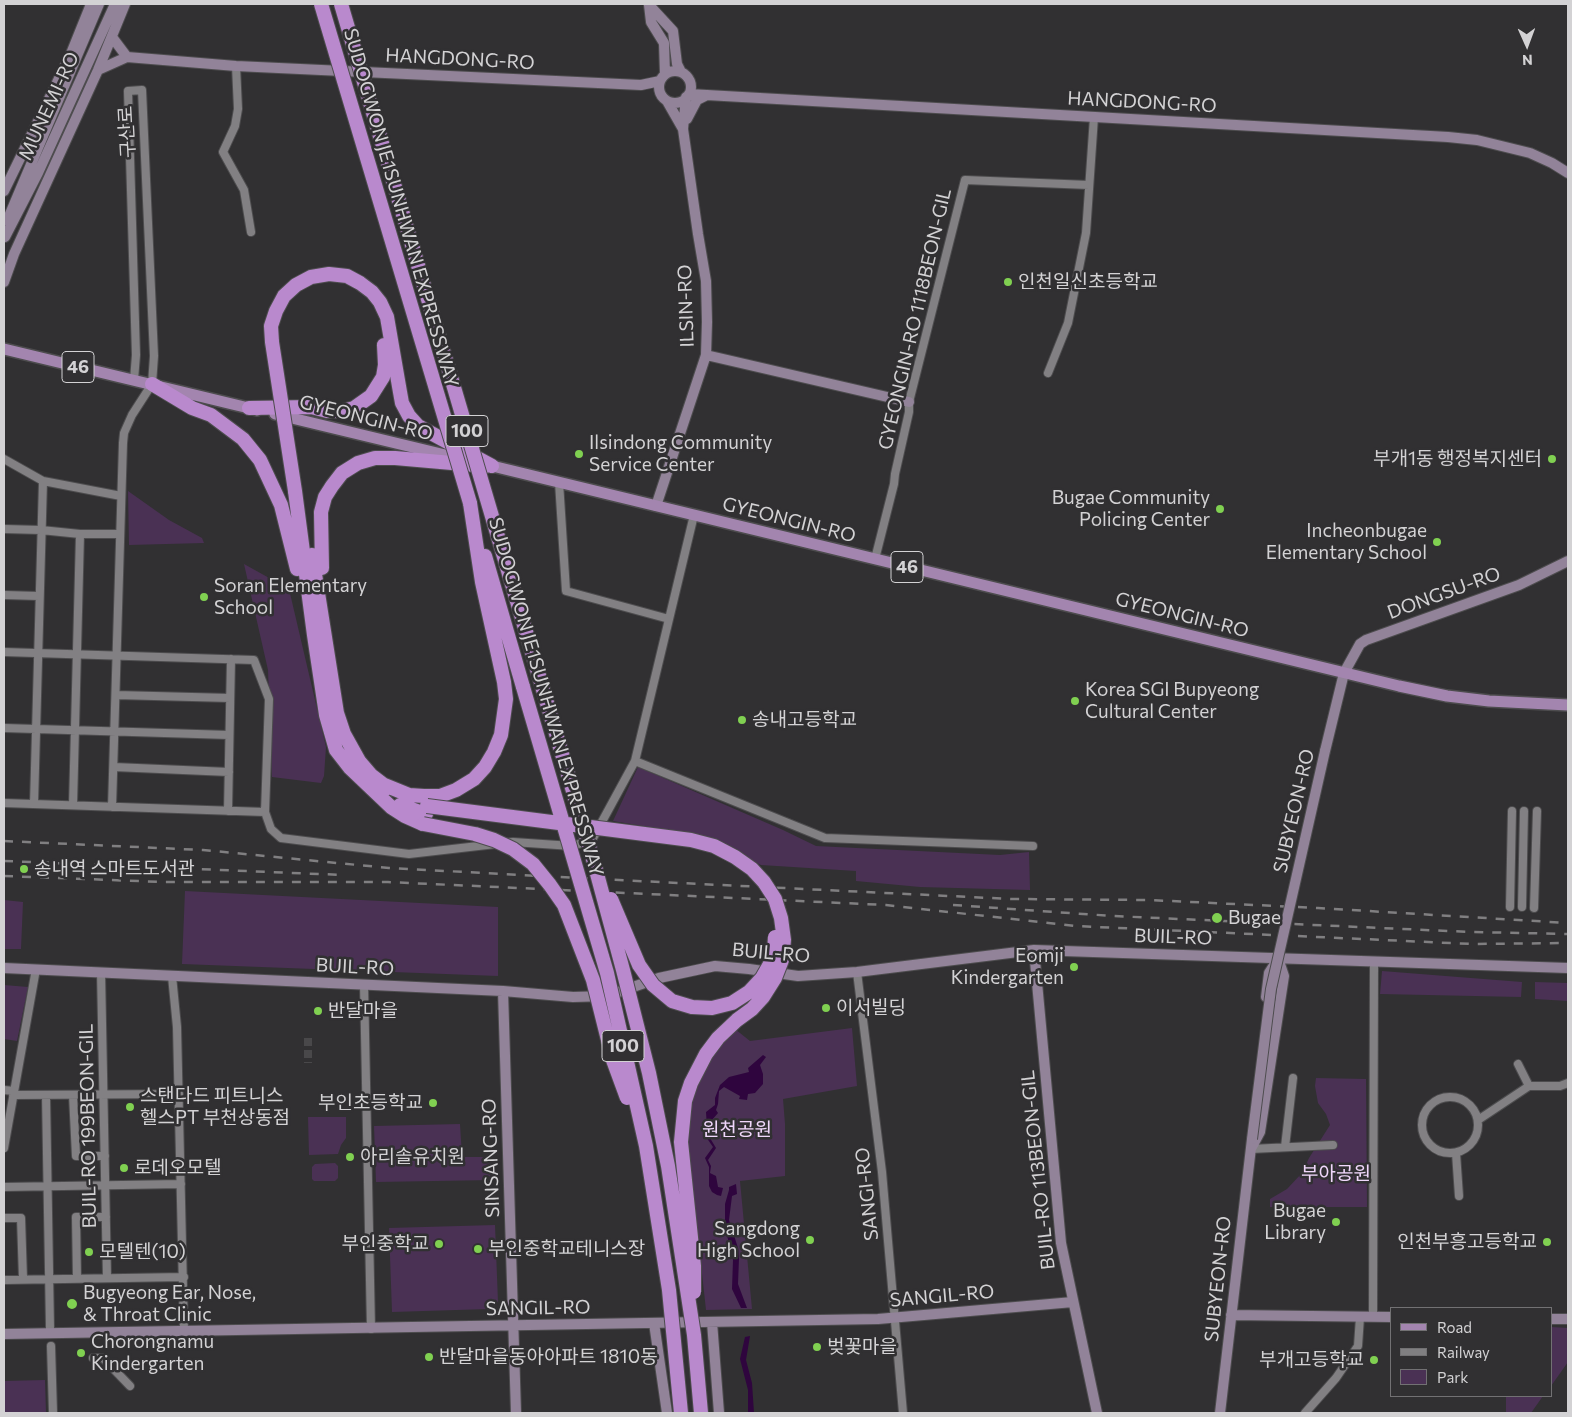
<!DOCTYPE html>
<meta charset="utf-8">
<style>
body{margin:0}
#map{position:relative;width:1572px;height:1417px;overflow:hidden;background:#313032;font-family:Commissioner,sans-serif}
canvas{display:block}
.frame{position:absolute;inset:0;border:5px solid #d3d2d4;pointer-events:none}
.legend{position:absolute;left:1390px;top:1307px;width:162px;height:90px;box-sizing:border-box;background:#313032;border:1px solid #727173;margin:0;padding:6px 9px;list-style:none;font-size:15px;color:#d3d2d4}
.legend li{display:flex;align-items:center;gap:10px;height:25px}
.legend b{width:25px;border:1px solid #727173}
.north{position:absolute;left:1502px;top:20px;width:50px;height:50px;-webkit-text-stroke:4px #313032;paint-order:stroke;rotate:178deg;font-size:14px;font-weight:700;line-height:20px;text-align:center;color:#d3d2d4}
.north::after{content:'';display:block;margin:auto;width:18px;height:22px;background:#d3d2d4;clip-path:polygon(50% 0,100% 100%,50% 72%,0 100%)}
</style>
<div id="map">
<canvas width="1572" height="1417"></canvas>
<div class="frame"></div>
<ul class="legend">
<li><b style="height:6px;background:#a385af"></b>Road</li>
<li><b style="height:6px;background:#807f81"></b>Railway</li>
<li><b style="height:14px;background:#4a3154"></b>Park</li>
</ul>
<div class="north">N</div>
</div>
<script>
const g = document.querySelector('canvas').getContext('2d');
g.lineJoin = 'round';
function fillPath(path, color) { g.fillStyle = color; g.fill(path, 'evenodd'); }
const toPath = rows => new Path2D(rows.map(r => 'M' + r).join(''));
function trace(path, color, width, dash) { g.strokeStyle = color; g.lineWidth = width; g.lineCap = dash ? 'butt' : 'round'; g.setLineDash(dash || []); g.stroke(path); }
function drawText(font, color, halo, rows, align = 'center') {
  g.font = font + ' Commissioner,"Noto Sans KR",sans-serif'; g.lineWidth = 5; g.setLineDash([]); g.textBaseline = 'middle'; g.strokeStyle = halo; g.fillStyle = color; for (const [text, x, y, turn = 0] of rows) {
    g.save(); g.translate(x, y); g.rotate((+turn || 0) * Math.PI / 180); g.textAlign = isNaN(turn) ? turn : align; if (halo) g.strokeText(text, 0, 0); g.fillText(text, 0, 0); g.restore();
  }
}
const green = toPath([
 [128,491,169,520,202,538,204,543,129,545],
 [244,564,289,589,326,747,324,776,321,783,272,777,268,670],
 [638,767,783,830,816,846,1000,855,1029,852,1030,890,920,887,856,881,856,871,761,865,691,834,613,821],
 [185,891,498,907,498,976,182,964],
 [4,900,23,902,21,949,4,949],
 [1382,971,1522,982,1521,997,1380,994],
 [1535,982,1568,983,1568,1001,1535,999],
 [4,985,28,987,17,1041,4,1039],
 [852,1028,857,1086,783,1099,785,1124,785,1176,740,1181,752,1309,706,1310,687,1137,689,1116,694,1095,710,1057,735,1029,750,1041],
 [1316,1078,1366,1079,1367,1207,1270,1207,1270,1199,1287,1189,1302,1173,1309,1158,1330,1125,1326,1114,1318,1103,1315,1086],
 [308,1117,346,1117,346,1138,341,1145,338,1154,309,1155],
 [460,1124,462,1157,494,1157,494,1180,376,1182,374,1126],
 [335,1163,338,1166,338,1178,335,1181,314,1181,312,1179,312,1167,315,1164],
 [495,1225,498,1302,489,1309,392,1312,389,1228],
 [1551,1327,1568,1328,1568,1362,1551,1386],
 [45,1380,46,1413,4,1413,4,1381],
 [1506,1396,1543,1396,1531,1413,1506,1413]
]);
const water = toPath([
 [763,1055,766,1057,760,1065,763,1074,763,1084,755,1093,748,1094,747,1100,739,1099,740,1096,724,1087,719,1091,718,1104,716,1110,718,1113,712,1120,716,1123,707,1133,716,1148,708,1160,711,1166,710,1173,716,1176,718,1187,723,1188,721,1196,717,1195,712,1192,709,1186,709,1167,705,1158,713,1147,704,1134,707,1127,706,1112,715,1105,715,1098,720,1085,729,1077,749,1072,748,1068],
 [736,1184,737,1194,732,1196,729,1220,738,1248,739,1258,738,1284,747,1308,741,1308,732,1289,733,1260,725,1227,725,1204,729,1190,729,1187],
 [750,1336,746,1360,752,1383,754,1413,748,1413,748,1390,740,1359,745,1337]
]);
const streetTunnel = toPath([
 [308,1038,308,1063]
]);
const street = toPath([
 [236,66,238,109,235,126,223,152,244,190,251,232],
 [1048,373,1068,323,1086,233,1094,117],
 [4,459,43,481,121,496],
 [559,482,566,591,669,619],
 [4,529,41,530,80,534,120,534],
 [875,559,894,484,895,474,909,412,909,402,965,180,1089,185],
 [4,595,39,596],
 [4,652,254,660,269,699,265,812,271,829,281,838,409,854,513,842,572,846,592,840,635,761,694,515],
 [116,695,230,698],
 [4,728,229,735],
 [635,761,825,838,1033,846],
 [114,767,229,772],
 [4,803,265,812],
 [34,804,43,481],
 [73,805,80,534],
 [112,807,123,443,124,433,132,415,152,384,154,356,142,90,128,91,136,355,134,380],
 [228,811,231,659],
 [1510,907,1512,811],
 [1522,907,1524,811],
 [1534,908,1537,811],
 [101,972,107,1278],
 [857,972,882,1172,903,1413],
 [172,976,177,1027,184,1332],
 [364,984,371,1329],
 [1518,1064,1529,1086],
 [4,1090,14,1091],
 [13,1095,179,1094],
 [46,1095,50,1329],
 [73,1095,76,1156,105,1156],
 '1422 1125a28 28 0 1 1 56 0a28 28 0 1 1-56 0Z',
 [1478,1120,1529,1086,1560,1086,1568,1083],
 [1285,1147,1293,1078],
 [4,1148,36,969],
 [1251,1149,1333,1145],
 [1456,1153,1459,1196],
 [4,1187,181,1184],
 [4,1218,21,1218,23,1279],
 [77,1279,76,1217,106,1217],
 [4,1280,184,1277],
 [1373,1317,1374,961],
 [51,1346,53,1413],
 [93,1358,103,1358,130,1386],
 [1305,1413,1336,1378,1358,1346,1360,1317]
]);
const secondary = toPath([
 [649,5,673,31,677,64,681,72],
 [649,5,651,22,664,43,665,74],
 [112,37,127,57],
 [98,70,127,57,236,66,641,85,660,81],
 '659 87a16 16 0 1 1 32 0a16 16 0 1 1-32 0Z',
 [689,94,1448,137,1477,140,1530,153,1552,163,1568,173],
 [667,101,683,129],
 [687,119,697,100,707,95],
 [4,191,70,56,91,4],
 [7,221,99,4],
 [5,237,38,173,115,4],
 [4,282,14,254,98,70,125,4],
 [706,355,909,402],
 [656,506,706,355,707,322,706,281,698,234,683,129,686,97],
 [1325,751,1344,673,1360,644,1366,640,1519,585,1568,561],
 [1034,950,1061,1243,1097,1413],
 [4,968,503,991,573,997,607,996,659,978,715,966,749,969,798,976,857,972,1034,950,1568,968],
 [503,991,516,1413],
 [1266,997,1269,973,1278,959],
 [1252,1147,1260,1132,1284,976,1278,958],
 [1231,1315,1391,1317],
 [1551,1319,1568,1319],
 [712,1322,719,1413],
 [654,1323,667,1413],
 [4,1334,878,1319,1073,1302],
 [1220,1413,1252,1139]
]);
const primary = toPath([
 [4,349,257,410],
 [275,414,462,459],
 [484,464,1399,686,1447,696,1489,701,1568,705]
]);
const highway = toPath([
 [272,342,271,326,276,311,284,296,296,285,311,277,329,274,347,276,360,283,372,292,380,302,387,317,400,392,402,403,409,416,418,426,492,466],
 [152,384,192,408,211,415,243,439,260,460,281,505,297,569],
 [249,408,311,407,327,411,342,411,354,408,371,396,383,377,385,365,384,345],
 [295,491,314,635,326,715,336,750,350,768,391,807,405,816,423,824],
 [312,555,337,713,344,734,359,761,371,775,388,788],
 [485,556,523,687],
 [322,568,321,512,325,497,332,486,342,473,358,463,375,458,395,458,486,466],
 [382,784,409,795,424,796,440,796,456,790,474,779,485,767,494,752,501,735,506,699,504,682,482,582,470,503],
 [400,805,426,814]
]);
const rail = toPath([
 [4,841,203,850,389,868,597,879,1011,899,1149,900,1318,908,1568,923],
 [4,861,343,875],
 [4,876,164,882,388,882,886,905,1075,926,1472,944,1568,943],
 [953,905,1113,916,1471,932,1568,934]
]);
const secondaryBridge = toPath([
 [1252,1139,1271,989,1325,751]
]);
const highwayBridge = toPath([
 [321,4,470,503],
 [341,4,593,859,623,970,649,1073,668,1166,694,1335,701,1413],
 [272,342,295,491],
 [523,687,607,973,646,1146,669,1290,681,1413],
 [427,806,691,840,714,846,735,857,752,869,764,882,775,899,781,918,784,940,782,960,775,978,763,997,752,1009,737,1020,718,1038,706,1054,691,1083,685,1101,681,1142,694,1266,694,1292],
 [423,824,475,834,494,840,513,849,533,864,550,885,564,905,593,980,613,1060,627,1098],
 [611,899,639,965,653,985,672,1001,692,1007,712,1008,732,1003,749,992,762,978,770,964,774,951,775,937]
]);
const markers = [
 [1008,282,5,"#80d051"],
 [579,454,5,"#80d051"],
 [1552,459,5,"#80d051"],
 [1220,509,5,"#80d051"],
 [1437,542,5,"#80d051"],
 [204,597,5,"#80d051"],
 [1075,701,5,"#80d051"],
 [742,720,5,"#80d051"],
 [24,869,5,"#80d051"],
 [1217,918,6,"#80d051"],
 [1074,967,5,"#80d051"],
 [826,1008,5,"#80d051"],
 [318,1011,5,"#80d051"],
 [433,1103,5,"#80d051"],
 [130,1107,5,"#80d051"],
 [350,1157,5,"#80d051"],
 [124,1168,5,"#80d051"],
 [1336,1222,5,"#80d051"],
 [810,1240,5,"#80d051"],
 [1547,1242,5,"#80d051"],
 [439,1244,5,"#80d051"],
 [478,1249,5,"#80d051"],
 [89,1252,5,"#80d051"],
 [72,1304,6,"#80d051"],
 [817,1347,5,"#80d051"],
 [81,1353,5,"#80d051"],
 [429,1357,5,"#80d051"],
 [1374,1360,5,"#80d051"]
];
const shields = [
 [78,367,32],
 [467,431,42],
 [907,567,32],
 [623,1046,42]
];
const shieldNames = [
 ["46",78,367],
 ["100",467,431],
 ["46",907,567],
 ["100",623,1046]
];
const streetNames = [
 ["HANGDONG-RO",460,59,3],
 ["HANGDONG-RO",1142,102,3],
 ["MUNEMI-RO",49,106,-65],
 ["구산로",127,132,-93],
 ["SUDOGWON JE1SUNHWAN EXPRESSWAY",401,208,74],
 ["ILSIN-RO",686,306,-92],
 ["GYEONGIN-RO 1118BEON-GIL",915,319,-77],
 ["GYEONGIN-RO",366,418,14],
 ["GYEONGIN-RO",789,520,14],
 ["DONGSU-RO",1444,593,-20],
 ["GYEONGIN-RO",1182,615,14],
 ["SUDOGWON JE1SUNHWAN EXPRESSWAY",546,697,74],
 ["SUBYEON-RO",1294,811,-77],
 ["BUIL-RO",1173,937,2],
 ["BUIL-RO",771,953,5],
 ["BUIL-RO",355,967,3],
 ["BUIL-RO 199BEON-GIL",88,1126,-91],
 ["SINSANG-RO",491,1158,-92],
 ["BUIL-RO 113BEON-GIL",1038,1170,-96],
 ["SANGI-RO",867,1194,-96],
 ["SUBYEON-RO",1218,1279,-84],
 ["SANGIL-RO",942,1296,-5],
 ["SANGIL-RO",538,1308,-1]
];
const poiNames = [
 ["인천일신초등학교",1018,282],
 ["Ilsindong Community",589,443],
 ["Service Center",589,465],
 ["부개1동 행정복지센터",1542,459,"right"],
 ["Bugae Community",1210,498,"right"],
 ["Policing Center",1210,520,"right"],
 ["Incheonbugae",1427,531,"right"],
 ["Elementary School",1427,553,"right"],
 ["Soran Elementary",214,586],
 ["School",214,608],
 ["Korea SGI Bupyeong",1085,690],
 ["Cultural Center",1085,712],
 ["송내고등학교",752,720],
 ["송내역 스마트도서관",34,869],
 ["Bugae",1228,918],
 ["Eomji",1064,956,"right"],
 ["Kindergarten",1064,978,"right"],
 ["이서빌딩",836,1008],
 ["반달마을",328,1011],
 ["스탠다드 피트니스",140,1096],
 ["헬스PT 부천상동점",140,1118],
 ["부인초등학교",423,1103,"right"],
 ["아리솔유치원",360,1157],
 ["로데오모텔",134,1168],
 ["Bugae",1326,1211,"right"],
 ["Library",1326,1233,"right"],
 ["Sangdong",800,1229,"right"],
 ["High School",800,1251,"right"],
 ["인천부흥고등학교",1537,1242,"right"],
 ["부인중학교",429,1244,"right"],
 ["부인중학교테니스장",488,1249],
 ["모텔텐(10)",99,1252],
 ["Bugyeong Ear, Nose,",83,1293],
 ["& Throat Clinic",83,1315],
 ["Chorongnamu",91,1342],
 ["Kindergarten",91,1364],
 ["벚꽃마을",827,1347],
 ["반달마을동아아파트 1810동",439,1357],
 ["부개고등학교",1364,1360,"right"]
];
const parkNames = [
 ["원천공원",737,1130],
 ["부아공원",1336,1174]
];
fillPath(green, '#4a3154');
fillPath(water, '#2f053e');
trace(streetTunnel, '#49484a', 8, [8, 4]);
trace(street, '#4d4c4e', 10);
trace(secondary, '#4d4c4e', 12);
trace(primary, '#4d4c4e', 14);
trace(highway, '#4d4c4e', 16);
trace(street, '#828083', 8);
trace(secondary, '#928399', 10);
trace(primary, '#a385af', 11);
trace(highway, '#b989cd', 14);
trace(rail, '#807f81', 2.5, [9, 9]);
trace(secondaryBridge, '#4d4c4e', 12, []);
trace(highwayBridge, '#4d4c4e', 16, []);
trace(secondaryBridge, '#928399', 10);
trace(highwayBridge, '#b989cd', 14);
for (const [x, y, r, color] of markers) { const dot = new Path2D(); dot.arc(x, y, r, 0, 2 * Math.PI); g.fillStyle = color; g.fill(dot); trace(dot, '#313032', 2); }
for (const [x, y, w] of shields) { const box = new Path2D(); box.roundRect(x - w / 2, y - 15.5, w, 31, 4); g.fillStyle = '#313032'; g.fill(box); trace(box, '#d3d2d4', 1); }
drawText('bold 18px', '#d3d2d4', null, shieldNames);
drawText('19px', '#d3d2d4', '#313032', streetNames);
drawText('19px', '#d3d2d4', '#313032', poiNames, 'left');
drawText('19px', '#f0d7fb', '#313032', parkNames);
</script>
